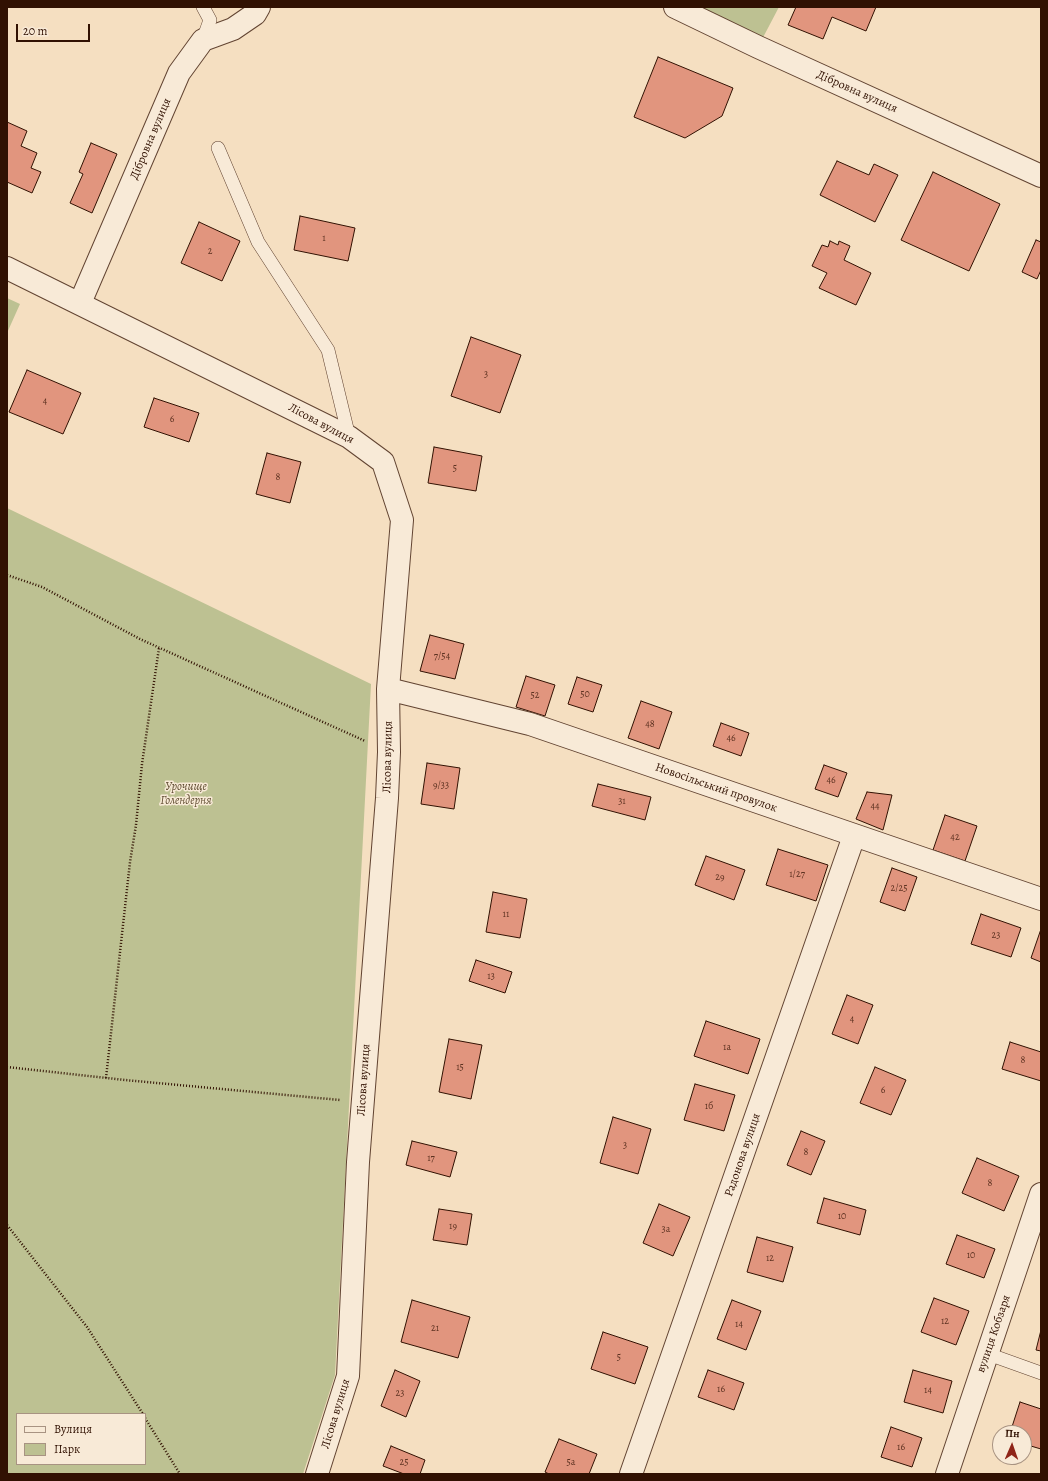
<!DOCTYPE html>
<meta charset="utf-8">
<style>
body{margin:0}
#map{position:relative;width:1048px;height:1481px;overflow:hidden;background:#f5dfc1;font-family:Alegreya,serif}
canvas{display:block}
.frame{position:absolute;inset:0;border:8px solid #311102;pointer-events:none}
.legend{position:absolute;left:16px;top:1413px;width:130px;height:52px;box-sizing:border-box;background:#f8ead7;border:1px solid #a89382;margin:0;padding:5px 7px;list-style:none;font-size:12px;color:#311102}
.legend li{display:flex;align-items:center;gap:8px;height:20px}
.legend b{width:20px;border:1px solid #a89382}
.north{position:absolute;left:992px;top:1425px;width:40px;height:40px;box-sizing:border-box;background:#f8ead7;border:1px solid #a89382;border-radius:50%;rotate:2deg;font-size:11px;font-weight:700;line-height:16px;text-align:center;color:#311102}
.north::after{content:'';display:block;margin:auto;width:14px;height:18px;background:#8f2418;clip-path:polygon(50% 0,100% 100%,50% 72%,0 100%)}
.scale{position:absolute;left:16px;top:24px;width:74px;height:18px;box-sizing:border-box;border:2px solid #311102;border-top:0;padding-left:5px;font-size:12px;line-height:14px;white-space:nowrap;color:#311102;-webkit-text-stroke:3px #f8ead7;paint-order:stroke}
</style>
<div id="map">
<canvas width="1048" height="1481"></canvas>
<div class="frame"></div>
<ul class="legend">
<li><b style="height:5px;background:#f8ead7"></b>Вулиця</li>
<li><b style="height:11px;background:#bdc192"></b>Парк</li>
</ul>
<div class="north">Пн</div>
<div class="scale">20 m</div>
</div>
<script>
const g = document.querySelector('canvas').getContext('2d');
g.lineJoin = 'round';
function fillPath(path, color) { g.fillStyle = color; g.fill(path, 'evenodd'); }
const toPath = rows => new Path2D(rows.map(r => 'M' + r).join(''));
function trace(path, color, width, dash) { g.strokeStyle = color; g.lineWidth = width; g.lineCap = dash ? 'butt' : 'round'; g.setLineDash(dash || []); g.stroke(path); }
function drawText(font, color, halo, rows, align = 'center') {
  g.font = font + ' Alegreya,serif'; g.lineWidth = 3; g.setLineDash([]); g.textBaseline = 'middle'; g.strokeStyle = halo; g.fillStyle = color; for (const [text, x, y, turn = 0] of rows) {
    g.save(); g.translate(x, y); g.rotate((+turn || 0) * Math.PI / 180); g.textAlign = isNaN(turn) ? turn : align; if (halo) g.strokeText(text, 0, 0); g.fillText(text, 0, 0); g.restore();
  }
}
const green = toPath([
 [675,7,779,7,758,47],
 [7,298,20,304,7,333],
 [7,508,371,684,335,1375,303,1474,7,1474],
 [17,1414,145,1414,145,1464,17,1464]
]);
const building = toPath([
 [796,7,876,7,866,31,832,17,823,39,788,25,796,7],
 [658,57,733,88,722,116,685,138,634,117,658,57],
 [7,122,27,131,21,146,37,153,31,168,41,172,32,193,7,182,7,122],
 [91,143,117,154,92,213,70,203,83,174,79,172,91,143],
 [837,161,869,175,874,164,898,175,875,222,820,195,837,161],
 [933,172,1000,204,969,271,901,240,933,172],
 [300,216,355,228,348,261,294,250,300,216],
 [199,222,240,241,222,281,181,263,199,222],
 [1036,240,1041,242,1041,270,1037,279,1022,272,1036,240],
 [830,241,838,245,839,241,850,246,844,260,871,273,856,305,819,288,827,273,812,266,822,245,828,247,830,241],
 [471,337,521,355,500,413,451,396,471,337],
 [27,370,81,393,63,434,9,412,27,370],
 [154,398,199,413,189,442,144,427,154,398],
 [434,447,482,456,476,491,428,483,434,447],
 [267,453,301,462,290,503,256,494,267,453],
 [430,635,464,644,455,679,420,671,430,635],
 [526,676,555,685,545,716,516,707,526,676],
 [577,677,602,685,593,712,568,704,577,677],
 [641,701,672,712,659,749,628,738,641,701],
 [721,723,749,733,741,756,713,746,721,723],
 [427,763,460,768,454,809,421,804,427,763],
 [824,765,847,773,838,797,815,789,824,765],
 [598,784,651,797,645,820,592,806,598,784],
 [867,792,892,795,883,830,856,819,867,792],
 [945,815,977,826,965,861,933,850,945,815],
 [778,849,828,865,816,901,766,885,778,849],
 [706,856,745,870,734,900,695,885,706,856],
 [892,868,917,877,905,911,880,902,892,868],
 [493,892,527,899,520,938,486,932,493,892],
 [981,914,1021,928,1011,957,971,944,981,914],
 [1041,929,1041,962,1031,958,1041,929],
 [476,960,512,972,505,993,469,981,476,960],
 [847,995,873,1005,858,1044,832,1034,847,995],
 [706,1021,760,1039,748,1074,694,1056,706,1021],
 [449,1039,482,1045,471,1099,439,1092,449,1039],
 [1010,1042,1041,1052,1041,1081,1002,1069,1010,1042],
 [875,1067,906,1080,891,1115,860,1103,875,1067],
 [695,1084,735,1095,724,1131,684,1120,695,1084],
 [613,1117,651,1129,638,1174,600,1163,613,1117],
 [801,1131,825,1141,811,1175,787,1165,801,1131],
 [412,1141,457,1152,450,1177,406,1165,412,1141],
 [977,1158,1019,1176,1004,1211,962,1193,977,1158],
 [824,1198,866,1210,860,1235,817,1223,824,1198],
 [659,1204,690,1217,673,1256,643,1243,659,1204],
 [439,1209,472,1214,467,1245,433,1240,439,1209],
 [957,1235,995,1249,984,1278,946,1264,957,1235],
 [757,1237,793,1247,783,1282,747,1272,757,1237],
 [934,1298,969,1311,956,1345,921,1332,934,1298],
 [412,1300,470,1317,458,1358,401,1342,412,1300],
 [732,1300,761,1311,746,1350,717,1339,732,1300],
 [1041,1330,1041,1351,1036,1350,1041,1330],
 [603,1332,648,1347,635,1384,591,1369,603,1332],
 [395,1370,420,1381,406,1417,381,1406,395,1370],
 [708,1370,744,1383,734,1410,698,1397,708,1370],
 [913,1370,952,1381,943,1413,904,1402,913,1370],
 [1020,1402,1041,1409,1041,1449,1024,1444,1024,1433,1010,1433,1020,1402],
 [891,1427,922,1438,912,1467,881,1457,891,1427],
 [559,1439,597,1454,589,1474,549,1474,545,1472,559,1439],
 [391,1446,425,1460,420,1474,404,1474,383,1466,391,1446]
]);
const path = toPath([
 [7,575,42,587,140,639,365,741],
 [7,1067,125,1080,340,1100],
 [106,1078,130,862,136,825,142,764,159,648],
 [7,1225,87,1327,143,1414],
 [145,1418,180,1474]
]);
const lane = toPath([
 [203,7,210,20,203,40],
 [218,148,258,242,328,350,349,437],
 [988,1354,1041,1373]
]);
const street = toPath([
 [675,7,758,47,1041,176],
 [7,268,349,437,383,462,402,520,388,689,389,752,387,798,358,1162,348,1376,317,1474],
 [80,303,179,73,203,40,233,29,255,14,259,7],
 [388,689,530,724,1041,899],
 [631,1474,854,836],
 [947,1474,1041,1194]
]);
const numberNames = [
 ["1",324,239],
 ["2",210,252],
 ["3",486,375],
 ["4",45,402],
 ["6",172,420],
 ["5",455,469],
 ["8",278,478],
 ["7/54",442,657],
 ["50",585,695],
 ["52",535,696],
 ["48",650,725],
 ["46",731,739],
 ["46",831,781],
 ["9/33",441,786],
 ["31",622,802],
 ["44",875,807],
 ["42",955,838],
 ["1/27",797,875],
 ["29",720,878],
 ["2/25",899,889],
 ["11",506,915],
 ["23",996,936],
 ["13",491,977],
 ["4",852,1020],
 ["1а",727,1048],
 ["8",1023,1061],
 ["15",460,1068],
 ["6",883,1091],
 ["1б",709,1107],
 ["3",625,1146],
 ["8",806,1153],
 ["17",431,1159],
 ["8",990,1184],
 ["10",842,1217],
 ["19",453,1227],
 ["3а",666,1230],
 ["10",971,1256],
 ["12",770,1259],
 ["12",945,1322],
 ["14",739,1325],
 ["21",435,1329],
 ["5",619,1358],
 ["16",721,1390],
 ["14",928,1391],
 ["23",400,1394],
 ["16",901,1448],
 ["25",404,1463],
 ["5а",571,1463]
];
const streetNames = [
 ["Дібровна вулиця",857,92,24],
 ["Дібровна вулиця",151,139,-67],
 ["Лісова вулиця",321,424,28],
 ["Лісова вулиця",388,757,-89],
 ["Новосільський провулок",716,788,19],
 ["Лісова вулиця",364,1080,-86],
 ["Радонова вулиця",743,1155,-71],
 ["вулиця Кобзаря",994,1334,-71],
 ["Лісова вулиця",336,1414,-73]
];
const parkNames = [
 ["Урочище",186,787],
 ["Голендерня",186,801]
];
fillPath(green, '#bdc192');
fillPath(building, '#e1957e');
trace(building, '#311102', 1);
trace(lane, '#624432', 14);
trace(street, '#624432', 24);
trace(path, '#311102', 2.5, [1, 2]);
trace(lane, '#f8ead7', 13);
trace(street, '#f8ead7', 22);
drawText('10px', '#5d3221', null, numberNames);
drawText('12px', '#311102', '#f8ead7', streetNames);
drawText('italic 12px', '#624f34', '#f8ead7', parkNames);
</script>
